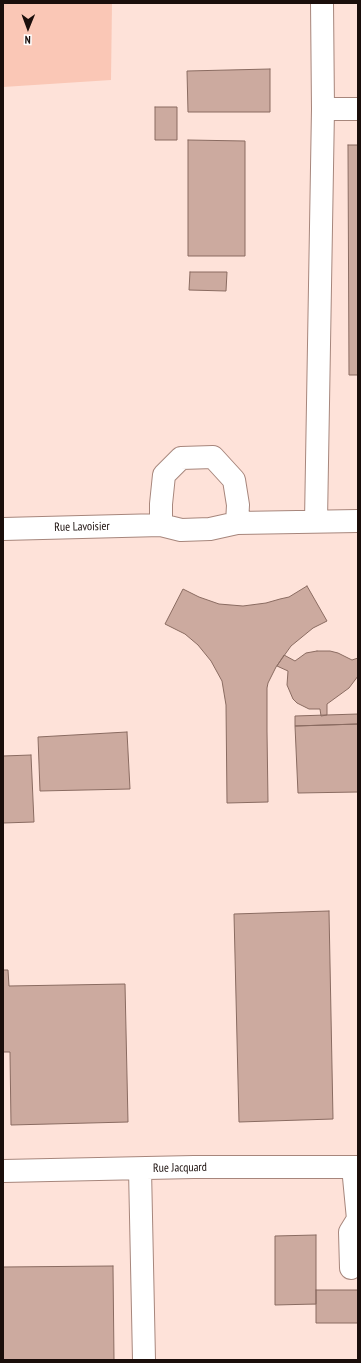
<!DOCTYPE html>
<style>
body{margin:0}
#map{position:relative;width:361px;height:1363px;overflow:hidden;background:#fee2d9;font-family:"PT Sans Narrow",sans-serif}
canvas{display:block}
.frame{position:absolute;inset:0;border:4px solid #1a0e0b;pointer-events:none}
.north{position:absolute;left:8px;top:8px;width:40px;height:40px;-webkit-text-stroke:3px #fff;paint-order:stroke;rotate:181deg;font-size:11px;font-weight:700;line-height:16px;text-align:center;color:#1a0e0b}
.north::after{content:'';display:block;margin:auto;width:14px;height:18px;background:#1a0e0b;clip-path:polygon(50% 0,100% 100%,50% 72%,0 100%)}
</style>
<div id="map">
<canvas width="361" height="1363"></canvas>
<div class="frame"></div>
<div class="north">N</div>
</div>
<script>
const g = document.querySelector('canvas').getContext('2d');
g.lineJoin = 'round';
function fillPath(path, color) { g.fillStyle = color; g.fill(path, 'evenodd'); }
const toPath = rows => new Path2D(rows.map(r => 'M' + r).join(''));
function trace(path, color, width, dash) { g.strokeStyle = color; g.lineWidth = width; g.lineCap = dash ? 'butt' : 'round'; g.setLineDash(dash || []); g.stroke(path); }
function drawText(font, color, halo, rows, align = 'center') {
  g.font = font + ' "PT Sans Narrow",sans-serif'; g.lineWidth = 3; g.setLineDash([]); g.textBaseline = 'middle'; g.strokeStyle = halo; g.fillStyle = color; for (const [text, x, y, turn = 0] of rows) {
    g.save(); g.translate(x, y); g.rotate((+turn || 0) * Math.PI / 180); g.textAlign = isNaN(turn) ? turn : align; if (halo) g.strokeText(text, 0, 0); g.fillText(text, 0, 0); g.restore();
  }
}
const green = toPath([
 [3,3,112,3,111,80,3,87]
]);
const building = toPath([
 [270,69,270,112,188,112,187,71,270,69],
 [155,107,177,107,177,140,155,140,155,107],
 [188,140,245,141,245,256,188,256,188,140],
 [348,145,358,145,358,375,349,375,348,145],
 [190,272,227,272,226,291,189,290,190,272],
 [307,586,327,621,313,628,291,646,276,667,268,683,267,688,267,731,268,802,227,803,226,705,222,681,211,661,198,645,185,634,165,624,183,589,199,597,219,604,243,606,266,603,280,599,289,597,307,586],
 [317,651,330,651,338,653,352,660,358,658,358,676,349,688,327,704,327,715,321,716,320,709,309,709,297,703,293,699,287,685,288,671,277,666,284,655,295,661,306,653,317,651],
 [358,714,358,724,295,726,295,716,358,714],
 [358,724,358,792,298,793,295,726,358,724],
 [127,732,130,789,40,791,38,737,127,732],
 [31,755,34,822,3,823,3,756,31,755],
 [329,911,333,1119,239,1122,234,914,329,911],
 [3,970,8,970,9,986,125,984,128,1122,11,1125,10,1052,3,1052,3,970],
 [316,1235,316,1304,275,1305,275,1236,316,1235],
 [113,1266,114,1360,3,1360,3,1267,113,1266],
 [316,1290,358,1290,358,1323,316,1323,316,1290]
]);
const minor = toPath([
 [323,109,358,109],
 [316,521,323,109,322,3],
 [161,525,161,504,164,475,181,458,213,457,234,480,238,505,237,523],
 [3,529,161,525,181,530,210,529,237,523,358,521],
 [353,1167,358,1219],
 [140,1169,144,1360],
 [3,1171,194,1167,358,1167],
 [351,1268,350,1232,358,1219]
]);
const streetNames = [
 ["Rue Lavoisier",82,527,-1],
 ["Rue Jacquard",180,1168,-1]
];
fillPath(green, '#fac7b6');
fillPath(building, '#ccaa9f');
trace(building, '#8a6b61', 1);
trace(minor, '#a7867c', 24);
trace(minor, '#fff', 22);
drawText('12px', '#1a0e0b', '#fff', streetNames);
</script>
